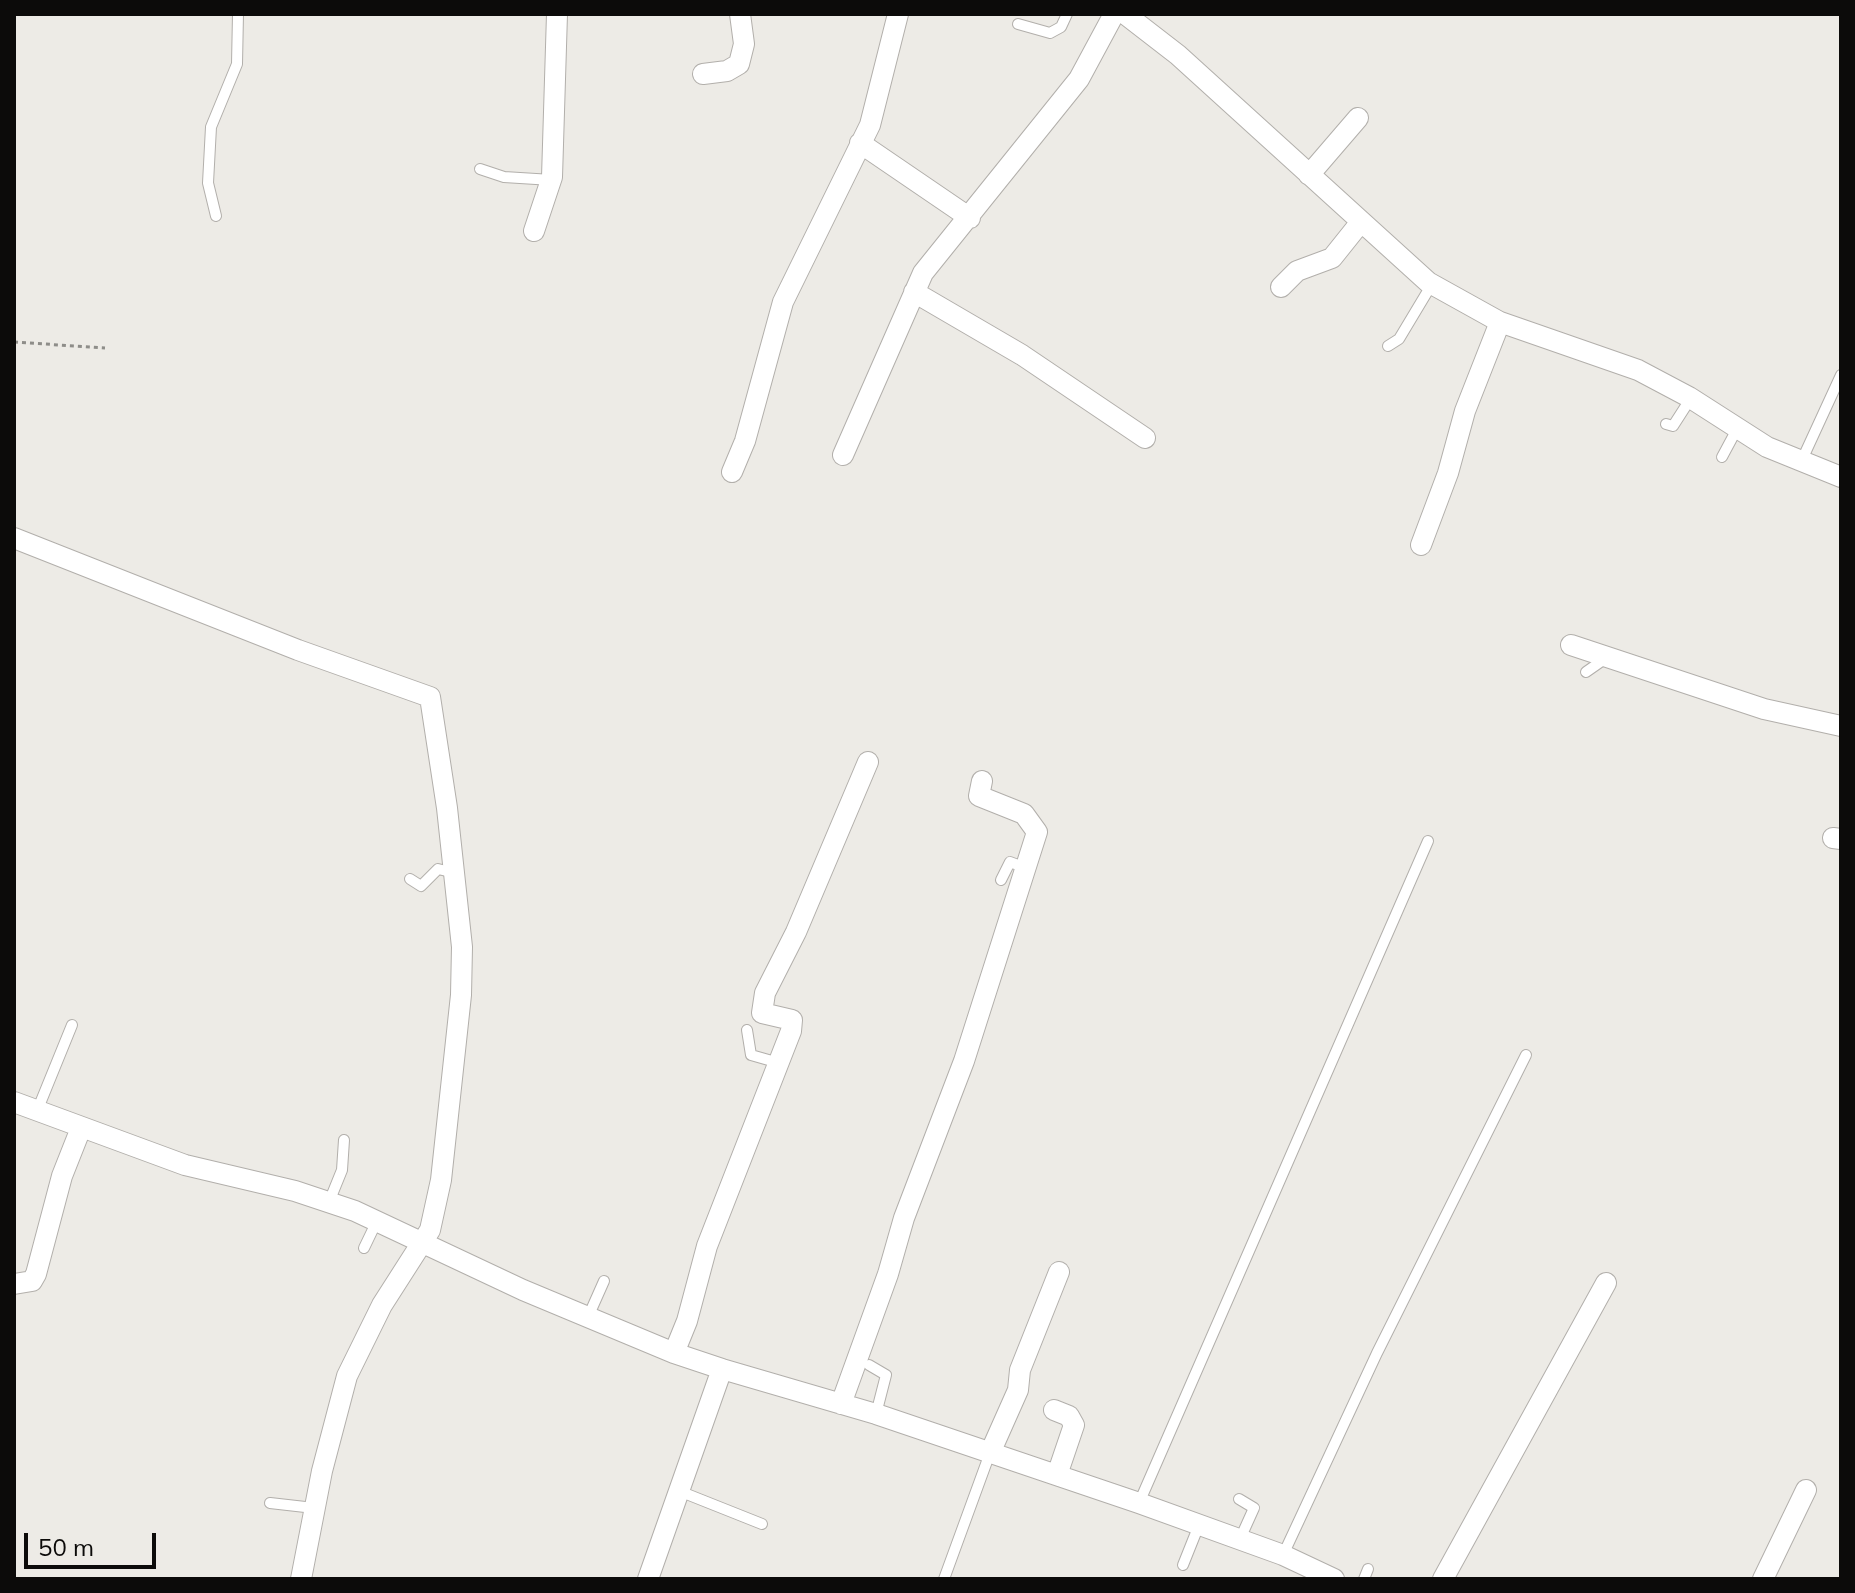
<!DOCTYPE html>
<style>
body{margin:0}
#map{position:relative;width:1855px;height:1593px;overflow:hidden;background:#edebe6;font-family:Mulish,sans-serif}
canvas{display:block}
.frame{position:absolute;inset:0;border:16px solid #0c0b0a;pointer-events:none}
.scale{position:absolute;left:24px;top:1533px;width:132px;height:36px;box-sizing:border-box;border:4px solid #0c0b0a;border-top:0;padding-left:10px;font-size:24px;line-height:28px;white-space:nowrap;color:#0c0b0a;-webkit-text-stroke:6px #edebe6;paint-order:stroke}
</style>
<div id="map">
<canvas width="1855" height="1593"></canvas>
<div class="frame"></div>
<div class="scale">50 m</div>
</div>
<script>
const g = document.querySelector('canvas').getContext('2d');
g.lineJoin = 'round';
const toPath = rows => new Path2D(rows.map(r => 'M' + r).join(''));
function trace(path, color, width, dash) { g.strokeStyle = color; g.lineWidth = width; g.lineCap = dash ? 'butt' : 'round'; g.setLineDash(dash || []); g.stroke(path); }
const path = toPath([
 [14,342,105,348]
]);
const service = toPath([
 [1018,24,1050,33,1061,27,1067,14],
 [480,169,504,177,552,180],
 [216,216,208,183,211,127,237,64,238,14],
 [1388,346,1399,339,1432,284],
 [1666,424,1673,426,1691,398],
 [1722,457,1737,429],
 [1801,462,1841,375],
 [1586,672,1606,658],
 [410,879,421,886,438,869,455,873],
 [1001,880,1010,862,1026,868],
 [747,1030,751,1055,779,1063],
 [37,1111,72,1025],
 [329,1202,342,1170,344,1140],
 [364,1248,377,1221],
 [588,1317,604,1281],
 [869,1365,886,1375,876,1414],
 [679,1491,762,1524],
 [1239,1499,1254,1508,1240,1539],
 [270,1503,314,1508],
 [1139,1503,1428,841],
 [1283,1555,1377,1353,1526,1055],
 [1183,1565,1199,1525],
 [944,1579,990,1453],
 [1364,1579,1368,1569]
]);
const minor = toPath([
 [1125,14,1178,55,1428,282,1500,322,1638,370,1689,397,1767,447,1841,477],
 [703,74,727,71,739,64,744,44,740,14],
 [860,143,970,218],
 [1309,175,1358,118],
 [534,231,552,177,557,14],
 [1281,287,1297,271,1332,258,1360,223],
 [914,292,1022,355,1145,438],
 [843,455,923,273,1079,79,1114,14],
 [732,472,745,441,783,302,870,125,898,14],
 [14,538,298,650,430,697,447,808,462,947,461,995,441,1180,430,1230,382,1305,347,1376,322,1471,301,1579],
 [1421,545,1448,473,1465,411,1500,322],
 [1571,645,1764,709,1841,726],
 [1833,838,1841,839],
 [14,1102,185,1165,295,1191,355,1211,523,1290,674,1353,722,1369,648,1579],
 [14,1284,32,1281,36,1274,62,1176,81,1128],
 [674,1353,687,1321,707,1246,791,1031,792,1020,762,1013,765,993,796,932,868,762],
 [722,1369,876,1414,1139,1503,1283,1555,1334,1579],
 [841,1404,888,1274,904,1218,964,1061,1037,832,1024,814,979,796,982,781],
 [1054,1410,1069,1416,1074,1425,1057,1475],
 [990,1453,1018,1390,1020,1370,1059,1272],
 [1443,1579,1606,1283],
 [1763,1579,1806,1490]
]);
trace(service, '#b2afab', 12);
trace(minor, '#b2afab', 22);
trace(path, '#8e8d89', 3, [4, 4]);
trace(service, '#fff', 10);
trace(minor, '#fff', 20);
</script>
